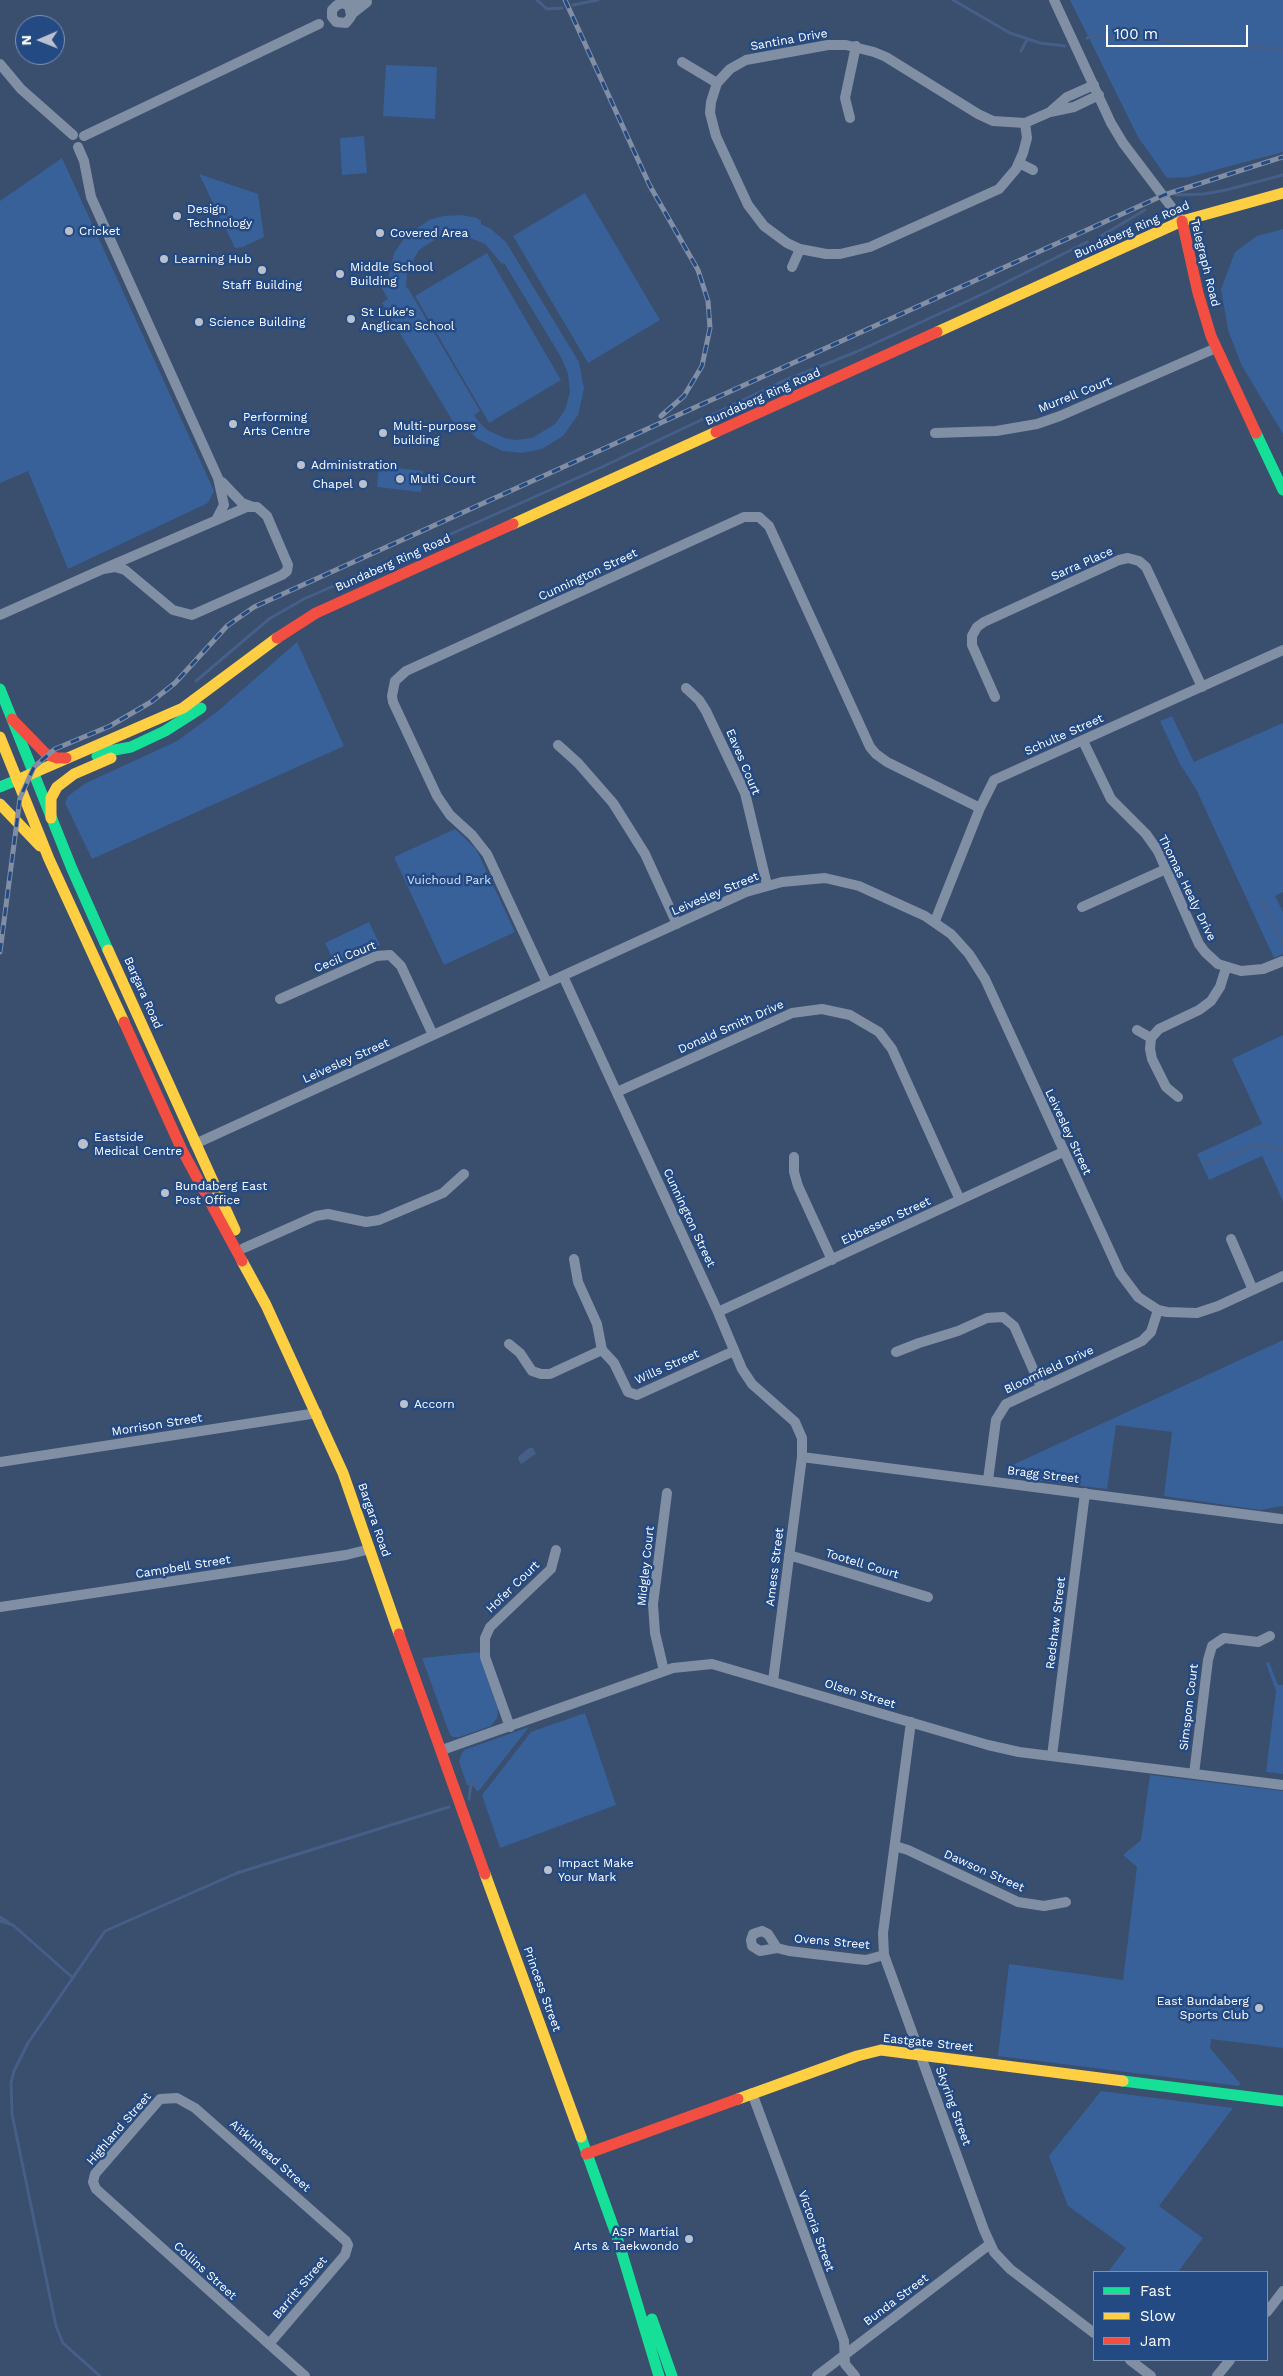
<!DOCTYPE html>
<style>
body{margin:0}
#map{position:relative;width:1283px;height:2376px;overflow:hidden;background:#3a4e6e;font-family:"Work Sans",sans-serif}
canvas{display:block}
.legend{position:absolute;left:1093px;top:2271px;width:175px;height:90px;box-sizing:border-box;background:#244a84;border:1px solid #7c92b5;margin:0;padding:6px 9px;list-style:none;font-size:15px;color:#fff}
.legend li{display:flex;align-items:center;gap:10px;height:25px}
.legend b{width:25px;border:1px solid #7c92b5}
.north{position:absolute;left:15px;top:15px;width:50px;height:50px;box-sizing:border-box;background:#244a84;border:1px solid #7c92b5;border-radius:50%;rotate:269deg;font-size:14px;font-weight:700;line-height:20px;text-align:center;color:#fff}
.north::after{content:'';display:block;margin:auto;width:18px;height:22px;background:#bac1cc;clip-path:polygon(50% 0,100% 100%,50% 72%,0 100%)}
.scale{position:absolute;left:1106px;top:25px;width:142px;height:22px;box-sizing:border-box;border:2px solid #fff;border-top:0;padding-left:6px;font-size:15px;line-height:18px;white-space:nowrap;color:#fff;-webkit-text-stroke:4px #244a84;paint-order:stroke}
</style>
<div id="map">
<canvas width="1283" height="2376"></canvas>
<ul class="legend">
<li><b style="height:6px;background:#16e098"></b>Fast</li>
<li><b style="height:6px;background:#ffcf43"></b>Slow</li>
<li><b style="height:6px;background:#f24e42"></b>Jam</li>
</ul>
<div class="north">N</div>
<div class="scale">100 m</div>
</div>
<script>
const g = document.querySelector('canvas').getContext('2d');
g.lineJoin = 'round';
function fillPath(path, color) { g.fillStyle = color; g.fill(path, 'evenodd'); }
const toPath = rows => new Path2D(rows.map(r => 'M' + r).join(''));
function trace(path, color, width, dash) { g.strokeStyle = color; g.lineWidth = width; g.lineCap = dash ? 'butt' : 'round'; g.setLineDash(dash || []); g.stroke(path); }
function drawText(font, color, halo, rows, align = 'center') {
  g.font = font + ' "Work Sans",sans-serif'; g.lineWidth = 5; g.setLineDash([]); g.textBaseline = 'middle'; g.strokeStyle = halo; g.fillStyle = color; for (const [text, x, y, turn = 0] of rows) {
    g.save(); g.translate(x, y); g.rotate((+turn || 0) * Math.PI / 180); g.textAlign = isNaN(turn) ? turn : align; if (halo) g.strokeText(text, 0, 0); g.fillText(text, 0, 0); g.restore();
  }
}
const green = toPath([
 [1070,0,1283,0,1283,152,1189,177,1167,178,1138,137],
 [386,65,437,67,435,119,383,116],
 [364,136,367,173,342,175,340,138],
 [62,158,214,491,208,503,68,569,28,471,0,483,0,201],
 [199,174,258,194,264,237,243,247,235,248],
 [585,193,660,320,588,363,513,236],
 [461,215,477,218,481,221,481,224,491,229,506,242,579,362,584,389,578,415,563,436,542,449,522,453,502,451,476,438,462,422,455,425,382,303,388,299,381,287,387,284,394,253,406,236,429,220,443,216],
 [461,234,485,244,502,264,504,263,561,357,568,374,570,392,565,410,555,424,532,438,515,440,505,438,487,430,479,422,474,415,480,411,408,288,406,288,407,271,419,250,439,237],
 [1283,229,1283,434,1242,366,1228,330,1221,289,1235,252,1257,236],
 [487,253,561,380,489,423,415,296],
 [379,466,423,471,421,492,377,487],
 [297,642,344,746,92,859,65,803,68,796,86,783,177,741,218,711],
 [1172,716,1194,762,1283,723,1283,892,1275,896,1283,912,1283,954,1274,958,1196,789,1180,764,1160,721],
 [455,829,476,849,515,932,444,965,394,857],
 [369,922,380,945,336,966,325,943],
 [1283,1035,1283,1201,1262,1156,1209,1180,1197,1154,1262,1124,1232,1059],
 [1283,1340,1283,1506,1260,1510,1164,1496,1172,1432,1116,1425,1107,1489,1008,1477,1008,1467],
 [479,1652,498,1708,497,1718,491,1726,459,1737,453,1737,450,1735,422,1658],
 [1269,1662,1278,1685,1283,1685,1283,1774,1266,1772,1276,1691,1266,1663],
 [585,1713,616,1805,500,1848,482,1795,531,1732],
 [529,1727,478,1792,472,1785,467,1785,459,1762,461,1755,464,1750],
 [1150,1775,1283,1791,1283,2048,1211,2039,1210,2048,1240,2083,1239,2086,998,2056,1009,1964,1123,1980,1137,1867,1123,1855,1141,1840],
 [1101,2091,1233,2108,1159,2206,1203,2238,1178,2272,1108,2272,1126,2248,1068,2206,1049,2156]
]);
const water = toPath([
 [529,1448,533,1448,536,1454,521,1464,518,1459,519,1456]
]);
const stream = toPath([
 [537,0,547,9,562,8],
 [953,0,1010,33,1040,43,1065,46],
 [573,5,598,0],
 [1087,38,1093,36,1283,49],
 [1021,51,1027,40],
 [1176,195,1204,194,1226,190,1283,175],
 [1101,236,1145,210],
 [196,681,269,619,304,599,602,467,781,382,856,352,987,292,1087,242],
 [1262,900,1283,944],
 [1205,1163,1210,1164,1257,1144,1283,1150],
 [469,1799,471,1784,474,1781],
 [0,1917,8,1922],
 [0,1921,13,1925,73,1978],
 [100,2376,63,2343,56,2326,12,2114,11,2083,14,2071,28,2043,105,1931,237,1873,449,1807]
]);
const street = toPath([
 [1054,0,1111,123,1123,143,1182,221],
 [343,3,367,2,353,13,350,18,346,23,336,22,332,17,332,10,337,5,343,3,349,6,351,15],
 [682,62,717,83],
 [0,64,21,89,73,135],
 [1051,111,1067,97,1094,85],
 [850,118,845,98,856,46],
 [1025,123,993,121,978,114,886,57,874,52,846,45,828,45,746,60,730,69,717,83,711,102,710,113,716,136,748,205,764,226,787,243,800,249,826,254,840,254,870,247,999,189,1016,169,1023,153,1027,138,1025,123,1050,112,1074,107,1099,95],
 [84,136,319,24],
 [78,147,84,161,91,197,218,478,224,505,216,520],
 [1019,163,1033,170],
 [792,267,800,249],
 [935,433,996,431,1037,424,1060,416,1216,348],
 [222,482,242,503,253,507],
 [0,615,103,569,247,507,257,507,267,516,288,565,287,571,282,575,192,615,173,610,125,570,115,567,103,569],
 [686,688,699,700,706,711,745,793,767,885],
 [995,697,972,645,972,636,977,627,984,622,1119,560,1128,558,1139,561,1146,567,1202,687],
 [1083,741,1111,799,1146,834,1158,851,1199,944,1205,952,1218,964,1241,971,1263,969,1283,961],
 [558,745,578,763,613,803,645,854,677,924],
 [1082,907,1166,869],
 [935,921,980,808,994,780,1283,650],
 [563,976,718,1312,742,1369,752,1384,795,1422,802,1438,802,1457,773,1681],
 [547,983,487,854,472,835,450,815,437,796,393,702,392,696,395,681,406,671,744,517,759,517,769,526,870,747,876,754,887,762,980,808],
 [280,999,376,956,390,955,401,966,433,1035],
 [1137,1030,1151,1038],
 [617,1092,792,1013,822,1009,850,1015,879,1032,892,1049,960,1200],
 [1178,1097,1166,1087,1152,1059,1150,1049,1151,1038,1159,1029,1199,1010,1211,1001,1220,987,1226,968],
 [195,1144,746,892,782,882,825,878,859,886,925,916,951,934,969,954,985,979,1120,1273,1138,1297,1158,1310,1167,1312,1197,1313,1218,1306,1283,1276],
 [794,1157,794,1172,798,1186,832,1260],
 [1231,1239,1253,1290],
 [244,1248,316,1216,328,1214,366,1222,379,1220,443,1193,464,1174],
 [574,1259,578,1282,597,1324,602,1350],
 [718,1312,1063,1152],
 [509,1344,520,1353,532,1371,541,1374,550,1374,602,1350],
 [602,1350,614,1363,628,1392,637,1395,734,1351],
 [896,1352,919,1343,958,1331,987,1318,1003,1317,1014,1326,1041,1387],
 [802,1457,1281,1519],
 [0,1462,317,1413],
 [988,1480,996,1420,1006,1404,1142,1341,1151,1332,1158,1310],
 [789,1555,928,1597],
 [0,1607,346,1555,370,1549],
 [664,1671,655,1633,653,1604,667,1493],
 [911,1722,883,1933,884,1955,984,2230,994,2252,1010,2269,1094,2333],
 [510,1727,485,1657,485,1638,490,1627,551,1569,556,1550],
 [442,1750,673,1668,712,1664,988,1745,1019,1752,1283,1785],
 [1052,1756,1085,1493],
 [1194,1774,1208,1660,1212,1646,1224,1638,1258,1642,1270,1636],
 [895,1846,908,1850,1018,1902,1044,1906,1066,1902],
 [762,1931,768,1934,777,1948,760,1951,752,1946,751,1940,753,1934,762,1931],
 [777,1948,789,1951,856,1959,866,1960,884,1955],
 [752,2093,844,2341,845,2364,855,2376],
 [1267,2312,1283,2291],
 [269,2344,345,2255,348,2245,346,2241,195,2108,177,2098,160,2099,95,2174,93,2182,96,2189,269,2344,305,2376],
 [1130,2360,1151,2376],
 [817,2376,990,2244],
 [1217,2376,1230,2360]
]);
const fast = toPath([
 [1256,433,1283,490],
 [0,689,72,869,108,950],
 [97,756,109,751,131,747,165,731,201,708],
 [0,787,17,780],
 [1123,2081,1283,2101],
 [581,2137,617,2237,659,2376],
 [652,2319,672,2376]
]);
const slow = toPath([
 [937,332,1182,221,1283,193],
 [513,524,716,432],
 [0,737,49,859,124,1022],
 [17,780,183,708,277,638],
 [0,804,40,846],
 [51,818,51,798,57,787,74,774,111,758],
 [108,950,235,1230],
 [242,1261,266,1305,343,1473,399,1634],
 [485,1874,581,2137],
 [738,2099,857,2056,881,2050,1123,2081]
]);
const jam = toPath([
 [1182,221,1198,293,1211,336,1256,433],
 [716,432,937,332],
 [277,638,316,613,513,524],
 [12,719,46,754,57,758,66,758],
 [124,1022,182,1150,242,1261],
 [399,1634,485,1874],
 [586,2154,738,2099]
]);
const rail = toPath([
 [565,0,650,186,698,270,708,301,710,328,702,366,684,396,661,416],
 [0,952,20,798,34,767,55,749,110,726,151,702,175,683,227,626,254,607,1164,195,1283,157]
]);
const markers = [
 [177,216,5,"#bac1cc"],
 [69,231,5,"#bac1cc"],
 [380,233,5,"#bac1cc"],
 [164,259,5,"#bac1cc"],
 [262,270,5,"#bac1cc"],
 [340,274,5,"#bac1cc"],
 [351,319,5,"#bac1cc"],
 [199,322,5,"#bac1cc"],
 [233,424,5,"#bac1cc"],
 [383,433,5,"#bac1cc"],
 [301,465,5,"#bac1cc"],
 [400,479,5,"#bac1cc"],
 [363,484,5,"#bac1cc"],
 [83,1144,6,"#bac1cc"],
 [165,1193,5,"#bac1cc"],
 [404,1404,5,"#bac1cc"],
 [548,1870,5,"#bac1cc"],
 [1259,2008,5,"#bac1cc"],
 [689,2239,5,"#bac1cc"]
];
const streetNames = [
 ["Santina Drive",789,40,-10],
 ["Bundaberg Ring Road",1132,230,-24],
 ["Telegraph Road",1205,263,76],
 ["Murrell Court",1075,395,-22],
 ["Bundaberg Ring Road",763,397,-24],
 ["Bundaberg Ring Road",393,563,-24],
 ["Sarra Place",1082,564,-24],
 ["Cunnington Street",588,575,-25],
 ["Schulte Street",1064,735,-24],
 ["Eaves Court",743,762,67],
 ["Thomas Healy Drive",1187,888,64],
 ["Leivesley Street",715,894,-23],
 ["Cecil Court",345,957,-22],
 ["Bargara Road",143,993,66],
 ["Donald Smith Drive",731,1027,-24],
 ["Leivesley Street",346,1061,-24],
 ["Leivesley Street",1068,1132,65],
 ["Cunnington Street",689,1218,65],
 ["Ebbessen Street",886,1221,-25],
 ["Wills Street",667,1367,-24],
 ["Bloomfield Drive",1049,1370,-25],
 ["Morrison Street",157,1425,-9],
 ["Bragg Street",1043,1475,7],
 ["Bargara Road",374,1520,71],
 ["Tootell Court",862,1564,17],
 ["Midgley Court",646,1566,-84],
 ["Campbell Street",183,1567,-9],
 ["Amess Street",775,1567,-83],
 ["Hofer Court",513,1587,-44],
 ["Redshaw Street",1056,1623,-83],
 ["Olsen Street",860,1694,17],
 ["Simspon Court",1189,1707,-83],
 ["Dawson Street",984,1871,24],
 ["Ovens Street",832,1942,5],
 ["Princess Street",542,1989,70],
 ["Eastgate Street",928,2043,6],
 ["Skyring Street",953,2106,70],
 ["Highland Street",119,2129,-49],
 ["Aitkinhead Street",270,2156,41],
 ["Victoria Street",816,2231,70],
 ["Collins Street",205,2271,42],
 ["Barritt Street",300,2288,-50],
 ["Bunda Street",896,2300,-37]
];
const poiNames = [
 ["Design",187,209],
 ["Technology",187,223],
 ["Cricket",79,231],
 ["Covered Area",390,233],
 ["Learning Hub",174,259],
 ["Middle School",350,267],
 ["Building",350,281],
 ["Staff Building",262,285,"center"],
 ["St Luke's",361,312],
 ["Anglican School",361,326],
 ["Science Building",209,322],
 ["Performing",243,417],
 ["Arts Centre",243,431],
 ["Multi-purpose",393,426],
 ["building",393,440],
 ["Administration",311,465],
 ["Multi Court",410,479],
 ["Chapel",353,484,"right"],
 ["Eastside",94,1137],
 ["Medical Centre",94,1151],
 ["Bundaberg East",175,1186],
 ["Post Office",175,1200],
 ["Accorn",414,1404],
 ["Impact Make",558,1863],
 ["Your Mark",558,1877],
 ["East Bundaberg",1249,2001,"right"],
 ["Sports Club",1249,2015,"right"],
 ["ASP Martial",679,2232,"right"],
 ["Arts & Taekwondo",679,2246,"right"]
];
const parkNames = [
 ["Vuichoud Park",449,880]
];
fillPath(green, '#386099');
fillPath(water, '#455f88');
trace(stream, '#455f88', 3);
trace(street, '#808fa4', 10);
trace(fast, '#16e098', 11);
trace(slow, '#ffcf43', 11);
trace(jam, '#f24e42', 11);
trace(rail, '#818ea4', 5);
trace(rail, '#244a84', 3, [9]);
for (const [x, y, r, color] of markers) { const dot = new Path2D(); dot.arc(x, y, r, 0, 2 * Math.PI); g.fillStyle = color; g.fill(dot); trace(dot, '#244a84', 2); }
drawText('12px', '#fff', '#244a84', streetNames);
drawText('12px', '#fff', '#244a84', poiNames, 'left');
drawText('12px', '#d1e0f6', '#244a84', parkNames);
</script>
